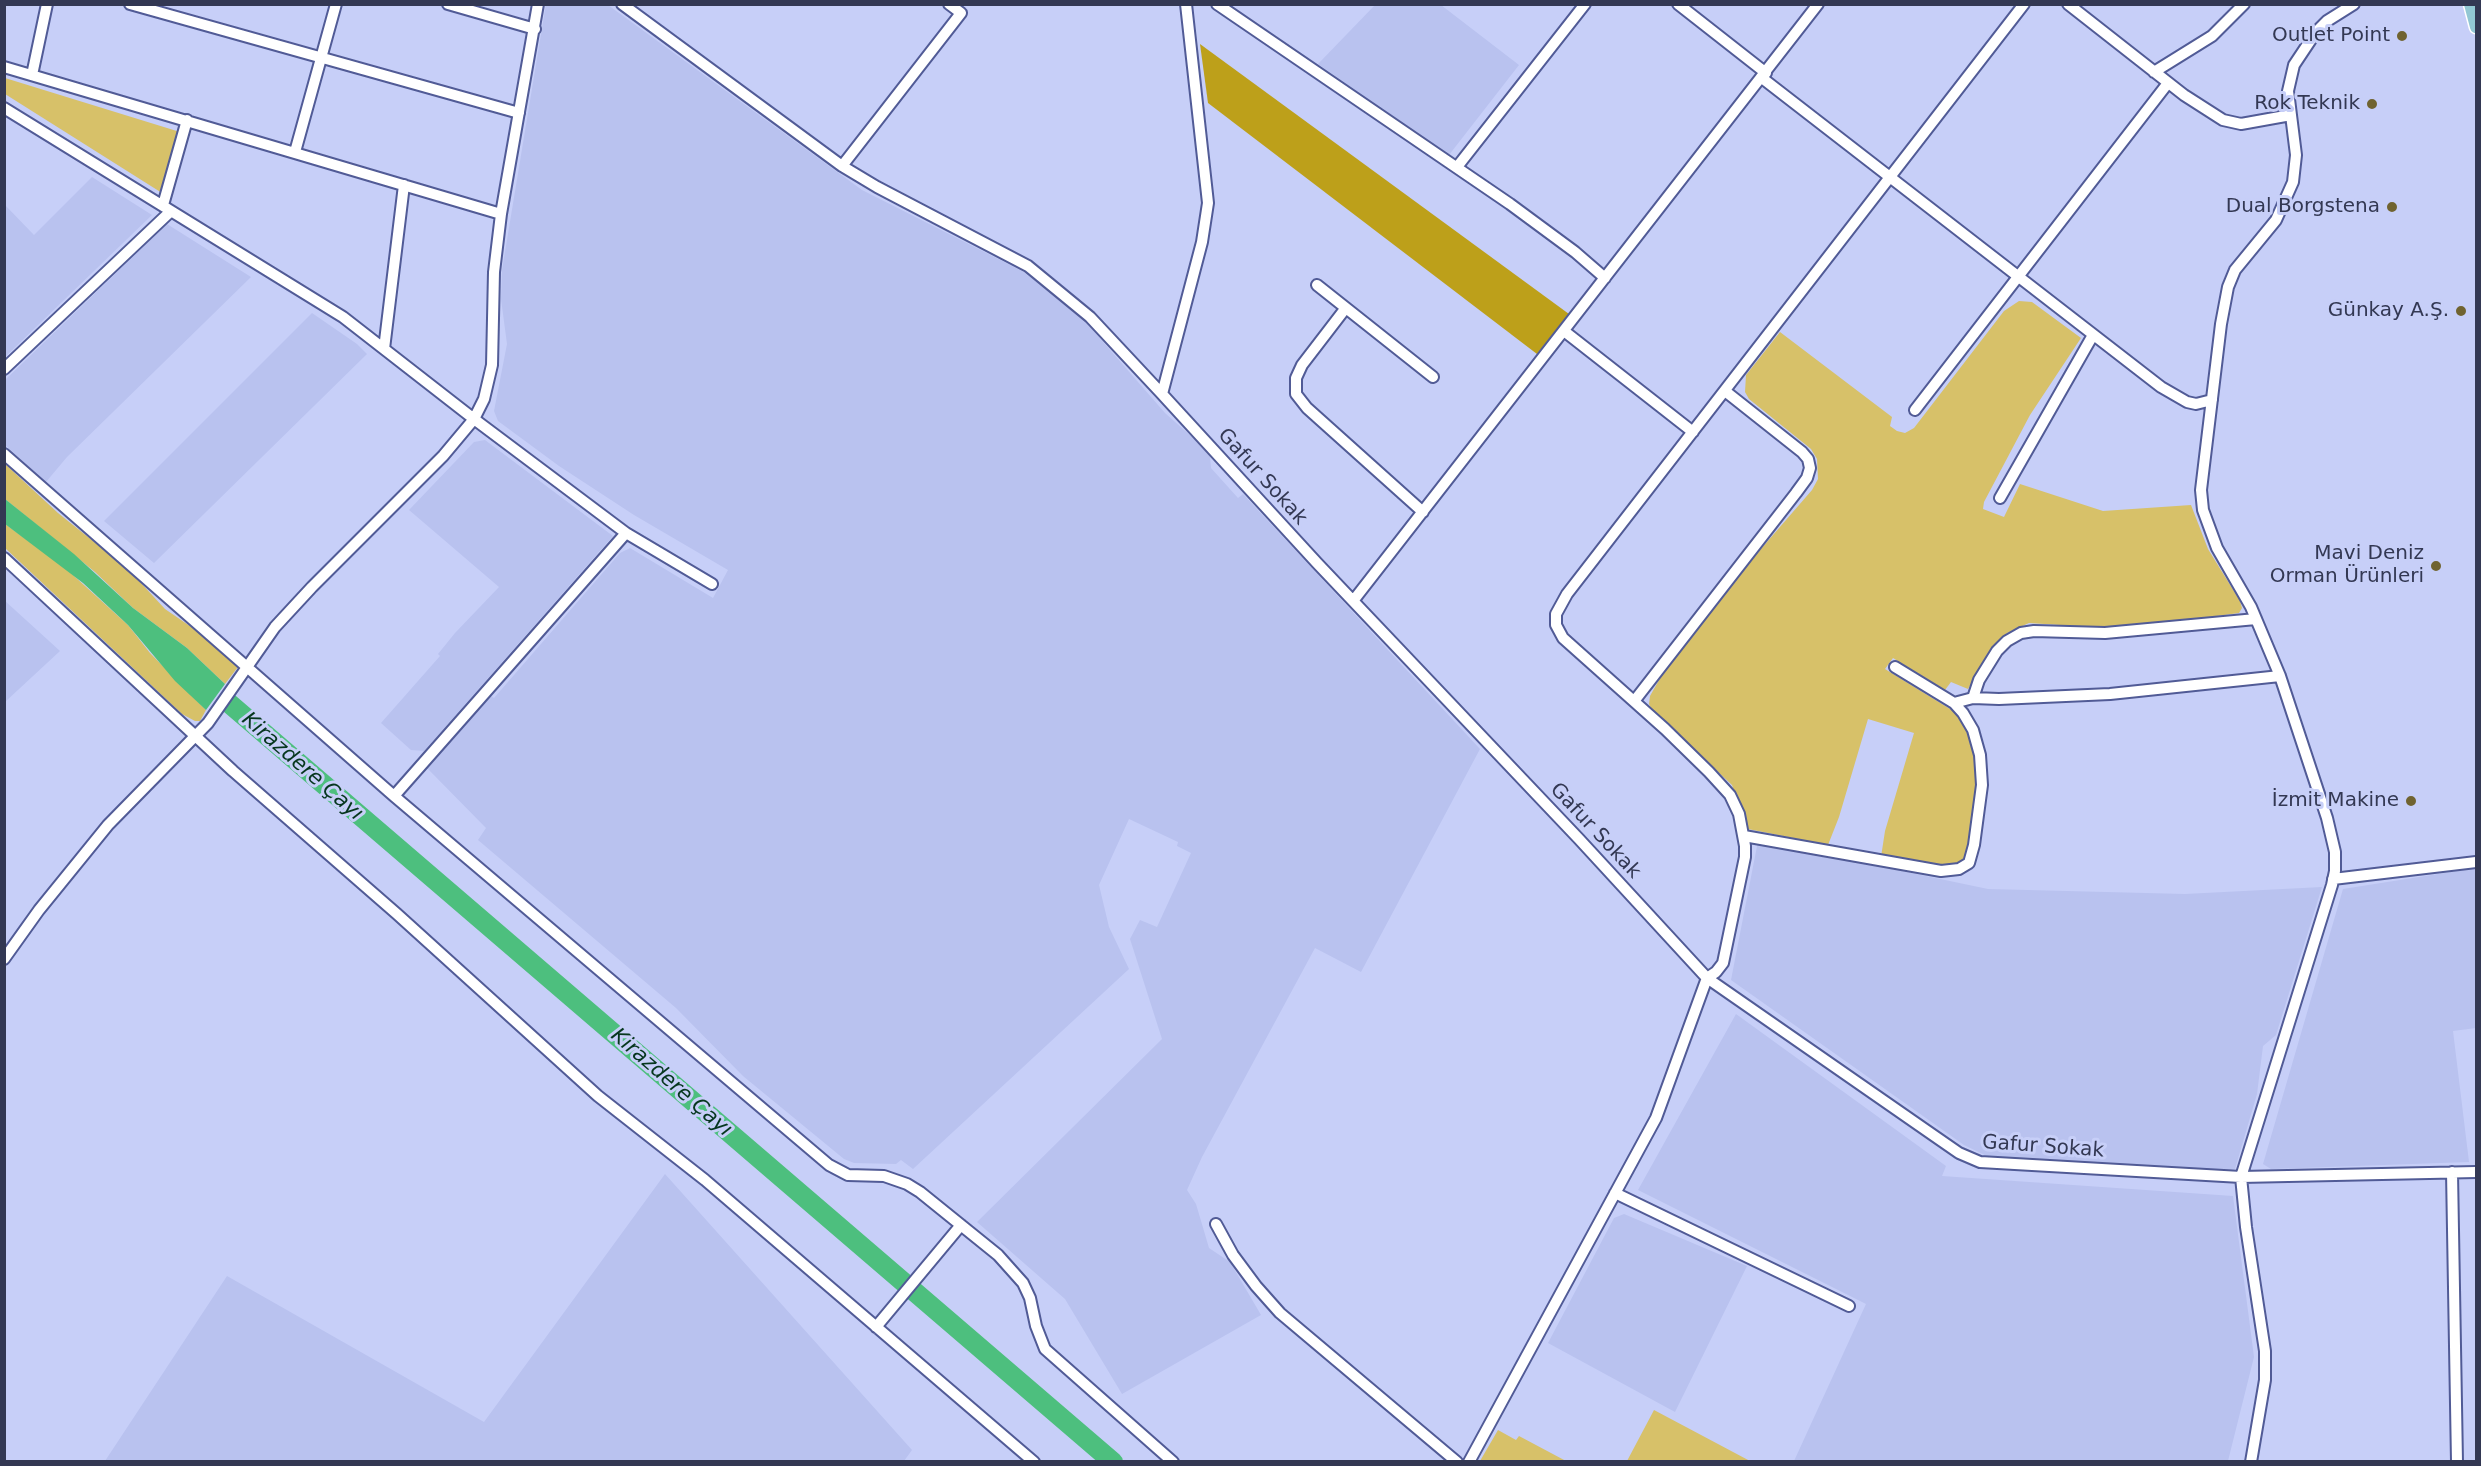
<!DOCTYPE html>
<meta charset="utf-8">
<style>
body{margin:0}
#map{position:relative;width:2481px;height:1466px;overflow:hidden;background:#c7cff8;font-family:"DejaVu Sans",sans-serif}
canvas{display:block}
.frame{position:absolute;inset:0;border:6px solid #333853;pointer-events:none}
</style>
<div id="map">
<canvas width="2481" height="1466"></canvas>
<div class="frame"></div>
</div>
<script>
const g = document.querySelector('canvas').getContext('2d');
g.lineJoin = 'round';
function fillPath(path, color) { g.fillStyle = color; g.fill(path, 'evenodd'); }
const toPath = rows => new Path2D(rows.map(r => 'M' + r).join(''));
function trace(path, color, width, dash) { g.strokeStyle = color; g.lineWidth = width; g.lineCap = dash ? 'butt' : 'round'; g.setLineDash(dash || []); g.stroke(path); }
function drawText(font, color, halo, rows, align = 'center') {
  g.font = font + ' "DejaVu Sans",sans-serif'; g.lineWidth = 6; g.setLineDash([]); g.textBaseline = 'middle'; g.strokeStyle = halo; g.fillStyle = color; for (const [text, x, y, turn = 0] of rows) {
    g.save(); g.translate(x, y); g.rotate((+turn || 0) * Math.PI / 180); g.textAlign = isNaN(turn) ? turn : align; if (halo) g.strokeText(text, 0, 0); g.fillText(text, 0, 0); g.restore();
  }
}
const built = toPath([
 [546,4,608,5,862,190,1022,271,1077,312,1165,413,1202,446,1210,456,1211,468,1238,498,1243,494,1480,749,1361,972,1315,948,1202,1157,1187,1190,1196,1204,1209,1248,1230,1262,1261,1315,1122,1394,1065,1299,977,1222,1162,1039,1130,939,1140,920,1157,927,1191,853,1177,846,1178,842,1129,819,1099,885,1109,927,1129,969,913,1169,901,1160,896,1164,854,1163,844,1159,743,1076,676,1008,478,840,486,828,427,768,491,696,494,698,620,553,630,548,713,598,728,570,634,515,559,466,498,421,494,411,507,344,501,299,502,270],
 [1441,5,1519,65,1449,155,1318,64,1375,5],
 [92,177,152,215,5,357,5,205,34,235],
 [167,224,251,277,67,457,46,482,5,445,5,380],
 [312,313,357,344,367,354,154,563,104,521],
 [485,440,613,536,424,751,411,750,381,723,440,656,438,654,455,633,499,587,409,510,474,442],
 [4,600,60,651,5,702,4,702],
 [1758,841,1988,889,2185,894,2322,887,2276,1035,2263,1046,2257,1094,2235,1169,2224,1173,1993,1159,1964,1145,1731,980],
 [2476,868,2476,1028,2453,1031,2469,1162,2271,1169,2263,1164,2343,889],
 [1736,1014,1946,1166,1942,1176,2233,1196,2254,1357,2228,1461,1794,1461,1866,1304,1638,1190],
 [665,1174,912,1450,904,1461,105,1461,227,1276,484,1422],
 [1624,1214,1747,1266,1675,1412,1548,1343,1614,1218]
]);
const green = toPath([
 [5,78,180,132,162,193,5,94],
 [2019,301,2032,302,2081,338,2030,415,1984,502,1983,509,2004,517,2020,484,2103,511,2191,505,2208,549,2240,601,2242,608,2239,613,2122,629,2029,623,2007,633,1981,666,1968,689,1951,682,1945,690,1893,658,1885,669,1955,712,1967,729,1976,753,1979,785,1972,847,1965,862,1952,869,1881,857,1885,831,1914,733,1868,719,1839,817,1828,845,1748,829,1732,785,1652,710,1649,704,1650,696,1663,673,1760,550,1812,490,1818,479,1817,459,1811,449,1749,399,1745,392,1746,375,1780,332,1892,417,1890,426,1897,431,1905,433,1914,428,2004,311],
 [4,463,58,513,128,569,165,609,203,635,228,655,238,667,225,684,187,648,133,608,95,572,5,499],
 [5,524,63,566,128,625,150,653,206,710,200,721,195,721,182,714,5,548],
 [1654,1410,1750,1461,1627,1461],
 [1498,1430,1516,1440,1519,1436,1566,1461,1480,1461]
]);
const forest = toPath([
 [1200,44,1569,314,1537,354,1208,103]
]);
const water = toPath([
 [5,499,74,554,133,608,187,648,225,684,206,710,175,681,128,625,83,583,5,524]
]);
const river = toPath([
 [230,704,1113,1462]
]);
const minor = toPath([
 [130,4,519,113],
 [448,4,535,29],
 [622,4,842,166],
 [949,4,961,13,842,166,877,187,1028,266,1090,317,1162,394],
 [1186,4,1208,203,1202,242,1162,394,1317,563,1579,839,1707,978,1933,1135,1959,1153,1980,1162,2241,1177,2476,1172],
 [1217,4,1510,204,1575,252,1605,278],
 [1678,4,1766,73],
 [2068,4,2184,95,2223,120,2241,124,2291,115],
 [4,67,501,214],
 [2154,72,2212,36,2244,4],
 [32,75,47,4],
 [1762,78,2161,387,2187,402,2196,404,2212,400],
 [4,108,343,317,474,419,626,533,712,584],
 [295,152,336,4],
 [1457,167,1585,4],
 [163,205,187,120],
 [1317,285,1433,377],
 [1345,309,1302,365,1296,378,1296,394,1307,408,1423,512],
 [1564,331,1693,432],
 [384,349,404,185],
 [4,369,171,211],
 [1915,410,2168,83],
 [4,454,394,796,829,1165,848,1175,884,1176,907,1184,920,1192,998,1255,1023,1283,1030,1298,1036,1326,1045,1349,1173,1462],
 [2000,498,2093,335],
 [4,558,233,771,397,914,598,1096,705,1180,1034,1462],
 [1353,601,1818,4],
 [1973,698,1979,680,1997,651,2007,641,2021,633,2034,631,2105,633,2256,619],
 [1635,700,1796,493,1807,478,1810,468,1808,459,1802,452,1725,391],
 [1954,703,1973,698,1999,699,2110,694,2280,676],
 [394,796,626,533],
 [1744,836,1941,871,1959,869,1969,863,1974,845,1982,785,1980,755,1973,730,1963,713,1954,703,1895,667],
 [2333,879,2476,862],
 [4,959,39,910,108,825,208,723,275,627,312,587,443,456,474,419,484,399,492,365,494,272,501,214,538,4],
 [2452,1172,2457,1462],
 [1615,1193,1849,1306],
 [1216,1224,1233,1255,1256,1286,1280,1313,1457,1462],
 [876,1327,961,1225],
 [1469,1462,1656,1118,1707,978,1716,972,1723,963,1745,857,1745,846,1739,814,1730,795,1709,772,1665,729,1563,638,1556,625,1556,614,1567,594,2024,4],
 [2251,1462,2265,1380,2265,1351,2246,1227,2241,1177,2332,885,2335,871,2335,852,2327,818,2280,676,2251,607,2217,548,2203,510,2201,490,2221,324,2228,287,2235,270,2276,220,2293,182,2296,155,2288,91,2294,65,2316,32,2327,21,2354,4]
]);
const major = toPath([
 [2470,4,2476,27]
]);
const markers = [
 [2402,36,6,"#706330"],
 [2372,104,6,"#706330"],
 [2392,207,6,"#706330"],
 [2461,311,6,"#706330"],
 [2436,566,6,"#706330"],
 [2411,801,6,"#706330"]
];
const poiNames = [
 ["Outlet Point",2390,36],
 ["Rok Teknik",2360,104],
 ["Dual Borgstena",2380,207],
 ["Günkay A.Ş.",2449,311],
 ["Mavi Deniz",2424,554],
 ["Orman Ürünleri",2424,577],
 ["İzmit Makine",2399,801]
];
const streetNames = [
 ["Gafur Sokak",1262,477,48],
 ["Gafur Sokak",1595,831,47],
 ["Gafur Sokak",2043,1147,4]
];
const waterNames = [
 ["Kirazdere Çayı",302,767,41],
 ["Kirazdere Çayı",671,1083,41]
];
fillPath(built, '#b9c2ef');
fillPath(green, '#d7c169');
fillPath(forest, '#bda01a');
fillPath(water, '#4dbf7e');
trace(river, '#4dbf7e', 20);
trace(minor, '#515b96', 14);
trace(major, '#fff', 15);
trace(minor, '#fff', 10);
trace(major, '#92c7d3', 12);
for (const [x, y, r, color] of markers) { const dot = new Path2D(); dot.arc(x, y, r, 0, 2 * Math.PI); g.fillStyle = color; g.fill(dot); trace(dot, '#c7cff8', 2); }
drawText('20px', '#333853', '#c7cff8', poiNames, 'right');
drawText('20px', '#333853', '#c7cff8', streetNames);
drawText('italic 21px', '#06371e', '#c7cff8', waterNames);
</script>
